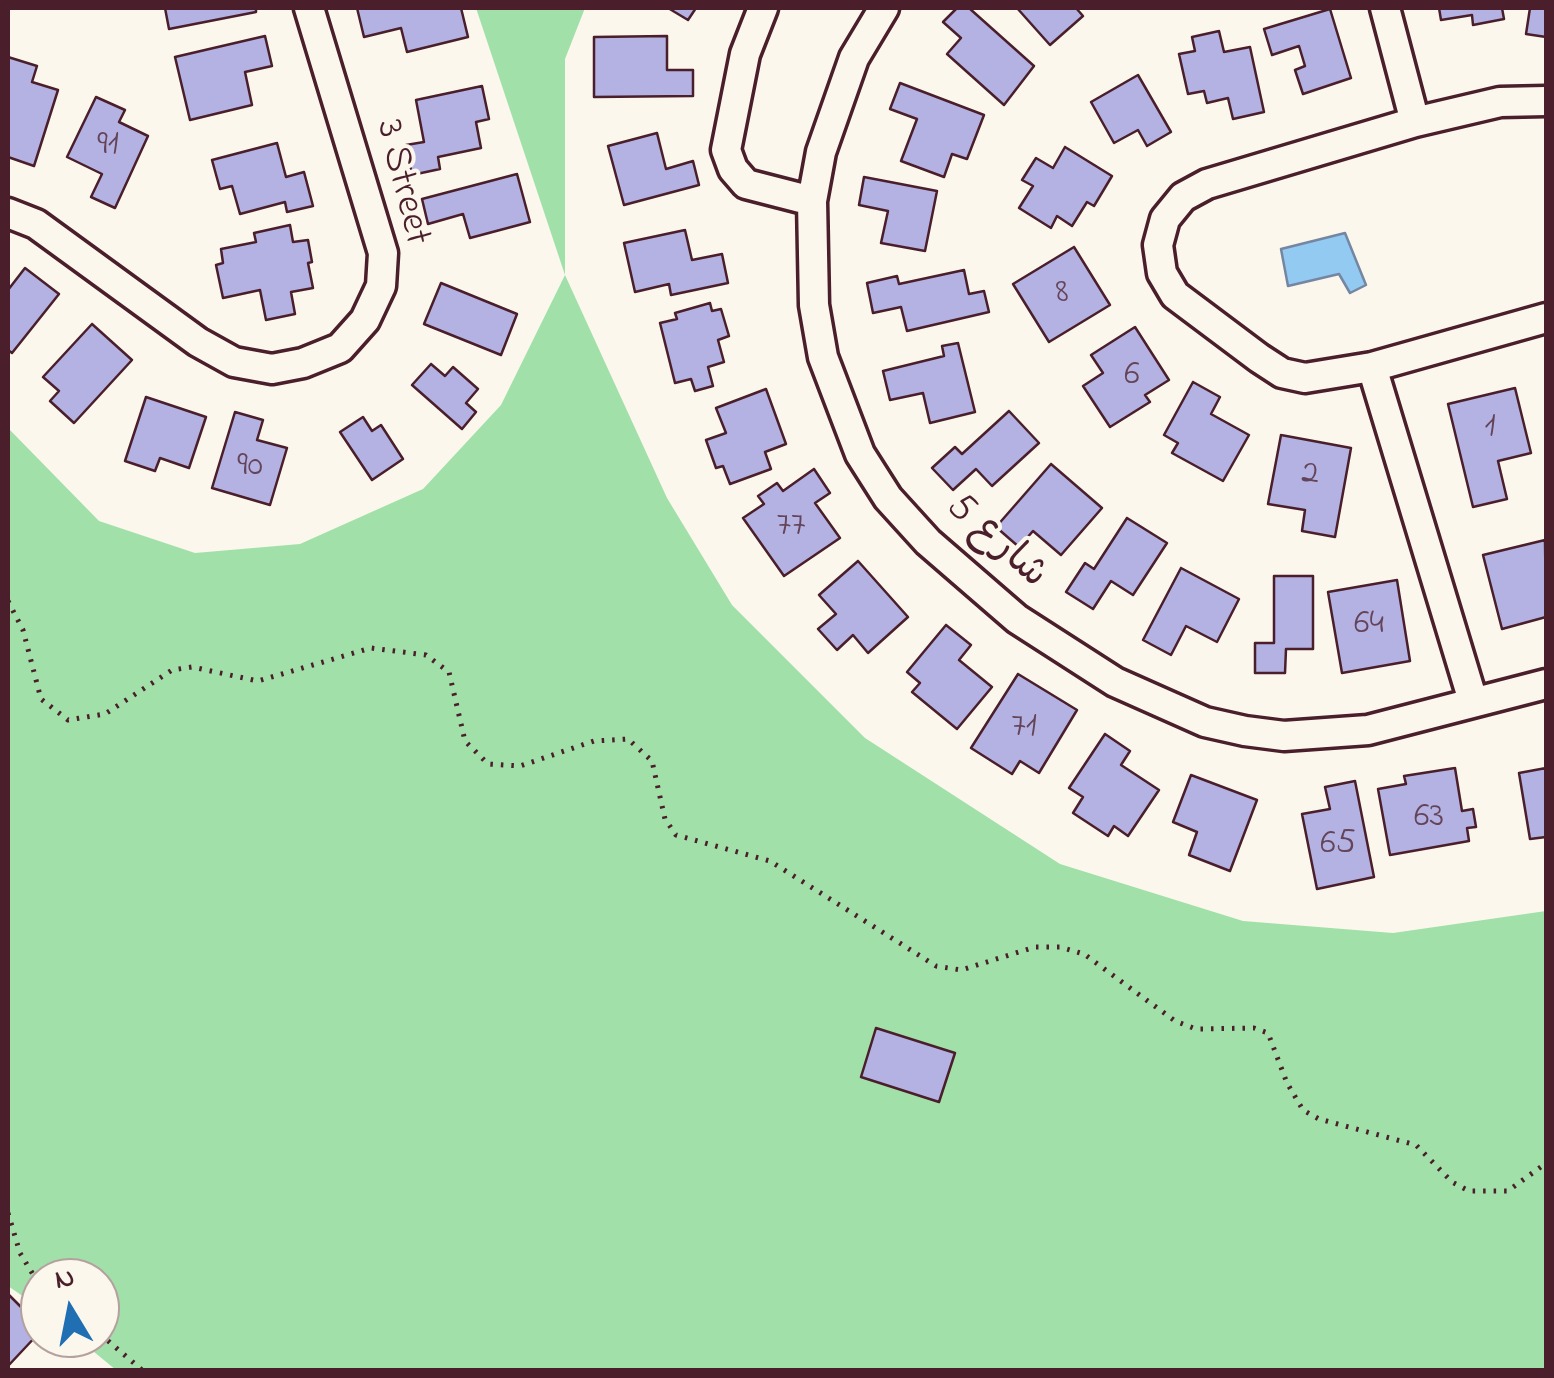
<!DOCTYPE html>
<meta charset="utf-8">
<style>
body{margin:0}
#map{position:relative;width:1554px;height:1378px;overflow:hidden;background:#fbf7ec;font-family:"Indie Flower",sans-serif}
canvas{display:block}
.frame{position:absolute;inset:0;border:10px solid #4a1f2b;pointer-events:none}
.north{position:absolute;left:20px;top:1258px;width:100px;height:100px;box-sizing:border-box;background:#fbf7ec;border:2px solid #b4a19f;border-radius:50%;rotate:350deg;font-size:28px;font-weight:700;line-height:40px;text-align:center;color:#4a1f2b}
.north::after{content:'';display:block;margin:auto;width:35px;height:45px;background:#1f6fb2;clip-path:polygon(50% 0,100% 100%,50% 72%,0 100%)}
</style>
<div id="map">
<canvas width="1554" height="1378"></canvas>
<div class="frame"></div>
<div class="north">N</div>
</div>
<script>
const g = document.querySelector('canvas').getContext('2d');
g.lineJoin = 'round';
function fillPath(path, color) { g.fillStyle = color; g.fill(path, 'evenodd'); }
const toPath = rows => new Path2D(rows.map(r => 'M' + r).join(''));
function trace(path, color, width, dash) { g.strokeStyle = color; g.lineWidth = width; g.lineCap = dash ? 'butt' : 'round'; g.setLineDash(dash || []); g.stroke(path); }
function drawText(font, color, halo, rows, align = 'center') {
  g.font = font + ' "Indie Flower","Playpen Sans Arabic",sans-serif'; g.lineWidth = 8; g.setLineDash([]); g.textBaseline = 'middle'; g.strokeStyle = halo; g.fillStyle = color; for (const [text, x, y, turn = 0] of rows) {
    g.save(); g.translate(x, y); g.rotate((+turn || 0) * Math.PI / 180); g.textAlign = isNaN(turn) ? turn : align; if (halo) g.strokeText(text, 0, 0); g.fillText(text, 0, 0); g.restore();
  }
}
const green = toPath([
 [476,8,585,8,565,59,565,275,667,498,732,605,865,738,1060,864,1243,921,1393,933,1546,911,1546,1370,116,1370,77,1338,100,1338,100,1278,40,1278,40,1308,8,1286,8,428,99,521,195,553,300,544,423,489,501,405,565,275]
]);
const water = toPath([
 [1345,233,1366,285,1350,293,1339,274,1288,286,1281,249,1345,233]
]);
const building = toPath([
 [165,8,256,8,256,12,169,29,165,8],
 [357,8,461,8,468,37,407,52,401,28,364,37,357,8],
 [668,8,696,8,688,20,668,8],
 [957,8,969,8,1034,66,1004,105,947,54,961,38,943,22,957,8],
 [1017,8,1076,8,1083,16,1050,45,1017,8],
 [1439,8,1502,8,1504,19,1473,25,1472,15,1441,20,1439,8],
 [1530,8,1546,8,1546,37,1526,34,1530,8],
 [1330,9,1351,78,1303,94,1295,70,1305,66,1299,46,1272,55,1264,29,1330,9],
 [1219,31,1224,52,1250,47,1264,112,1233,119,1228,98,1207,103,1204,91,1188,94,1179,54,1195,51,1192,37,1219,31],
 [265,36,272,66,245,72,252,105,190,120,175,57,265,36],
 [667,36,667,70,693,70,693,96,594,97,594,37,667,36],
 [8,57,37,66,32,82,58,90,34,166,8,157,8,57],
 [1138,75,1171,132,1147,146,1138,130,1114,143,1091,102,1138,75],
 [900,83,984,115,967,159,952,154,944,177,901,161,917,119,890,109,900,83],
 [482,86,489,119,476,122,481,148,438,157,440,169,412,175,406,145,424,142,416,100,482,86],
 [96,97,125,110,119,122,148,136,115,208,91,197,102,174,67,157,96,97],
 [657,133,666,169,693,161,699,185,624,205,608,146,657,133],
 [277,143,286,177,304,172,313,206,287,212,285,202,240,214,232,186,220,189,212,160,277,143],
 [1065,147,1112,176,1094,206,1087,202,1072,226,1057,216,1051,228,1019,208,1033,186,1022,180,1036,158,1053,168,1065,147],
 [517,174,530,222,470,238,463,214,428,224,422,199,517,174],
 [864,177,937,191,925,251,881,243,888,211,859,205,864,177],
 [290,225,293,242,308,240,312,262,308,263,313,288,291,292,295,314,266,320,260,290,223,298,216,265,223,263,221,249,256,242,254,233,290,225],
 [685,230,692,260,722,254,728,283,671,295,669,284,635,292,624,243,685,230],
 [1074,247,1110,305,1049,342,1013,284,1074,247],
 [25,268,59,294,12,353,8,350,8,290,25,268],
 [964,270,969,294,984,291,989,312,907,331,901,307,873,313,867,283,897,276,899,284,964,270],
 [441,283,517,314,501,355,424,324,441,283],
 [710,303,712,311,721,309,729,336,718,340,724,362,708,367,713,386,695,391,691,379,675,383,660,323,677,319,675,313,710,303],
 [92,324,132,360,74,423,50,401,59,391,43,377,92,324],
 [1135,327,1169,380,1145,395,1150,402,1110,427,1083,386,1103,373,1091,355,1135,327],
 [958,343,975,412,930,423,923,393,890,400,883,371,944,356,942,346,958,343],
 [431,364,445,376,453,367,478,389,466,403,476,412,462,429,412,385,431,364],
 [1193,382,1220,397,1211,414,1249,435,1223,481,1172,453,1178,443,1164,435,1193,382],
 [1515,388,1531,453,1498,461,1507,499,1473,507,1448,404,1515,388],
 [766,389,786,444,765,452,771,469,730,484,723,466,716,468,706,440,726,433,716,408,766,389],
 [146,397,206,417,189,468,160,458,155,471,125,461,146,397],
 [1009,411,1039,443,992,486,976,469,953,490,932,468,955,447,962,454,1009,411],
 [235,412,263,420,257,440,287,448,270,505,212,488,235,412],
 [363,417,372,431,381,425,403,459,372,480,340,432,363,417],
 [1281,435,1351,448,1335,537,1302,531,1305,510,1268,504,1281,435],
 [1051,464,1102,508,1061,555,1033,531,1019,547,996,527,1051,464],
 [814,469,830,493,815,503,840,538,784,576,743,518,764,504,758,496,777,483,783,491,814,469],
 [1127,518,1167,543,1133,595,1111,581,1093,609,1066,592,1085,563,1094,569,1127,518],
 [1545,540,1546,617,1502,629,1483,555,1545,540],
 [858,561,908,617,868,653,853,635,837,650,818,629,836,614,819,595,858,561],
 [1181,568,1239,599,1217,642,1186,626,1171,655,1143,640,1181,568],
 [1274,576,1313,576,1313,649,1286,649,1285,673,1255,673,1255,643,1274,643,1274,576],
 [1397,580,1410,661,1342,673,1328,592,1397,580],
 [946,625,971,645,959,660,992,687,957,729,912,692,920,683,907,672,946,625],
 [1018,674,1077,710,1039,773,1020,761,1012,774,971,748,1018,674],
 [1105,734,1130,751,1121,765,1159,790,1128,836,1114,826,1108,836,1073,813,1083,797,1069,788,1105,734],
 [1455,768,1462,811,1473,809,1476,827,1467,828,1469,841,1390,855,1378,789,1406,784,1404,776,1455,768],
 [1546,768,1546,837,1530,839,1519,773,1546,768],
 [1191,775,1257,800,1230,871,1189,855,1197,832,1173,822,1191,775],
 [1355,781,1374,877,1317,889,1302,814,1330,809,1325,787,1355,781],
 [876,1028,955,1053,939,1102,861,1077,876,1028],
 [8,1294,30,1316,25,1321,38,1334,8,1366,8,1294]
]);
const path = toPath([
 [8,601,23,630,41,699,68,720,105,714,172,670,192,667,258,681,371,648,426,655,449,672,465,741,488,764,520,766,594,741,628,739,652,761,665,819,676,835,770,861,936,966,961,970,1035,947,1060,947,1084,954,1175,1021,1196,1029,1254,1028,1268,1033,1287,1083,1303,1110,1319,1119,1416,1145,1452,1182,1469,1191,1508,1191,1546,1163],
 [8,1213,20,1253,40,1286],
 [100,1334,142,1370]
]);
const minor = toPath([
 [763,8,745,54,726,150,733,169,746,184,812,201],
 [884,8,854,58,821,152,812,201,814,305,823,357,860,454,888,498,928,542,1017,619,1115,682,1205,722,1245,731,1284,736,1368,730,1546,684],
 [1385,8,1415,122],
 [1546,101,1500,102,1415,122,1207,184,1183,197,1165,219,1158,245,1162,273,1175,295,1259,358,1282,373,1305,378,1372,367,1546,318],
 [8,213,36,224,198,342,234,362,272,369,303,363,340,348,365,320,381,286,383,253,309,8],
 [1372,367,1473,701]
]);
const numberNames = [
 ["91",108,147],
 ["8",1062,295],
 ["6",1132,377],
 ["1",1490,429],
 ["90",250,468],
 ["2",1310,476],
 ["77",791,528],
 ["64",1369,626],
 ["71",1024,729],
 ["63",1429,819],
 ["65",1338,846]
];
const streetNames = [
 ["3 Street",400,183,76],
 ["شارع 5",995,543,42]
];
fillPath(green, '#a1e0a8');
fillPath(water, '#92caf1');
trace(water, '#7586a2', 2.5);
fillPath(building, '#b4b2e3');
trace(building, '#4a1f2b', 2.5);
trace(minor, '#4a1f2b', 35);
trace(path, '#4a1f2b', 5, [2.5, 8]);
trace(minor, '#fbf7ec', 28);
drawText('35px', '#644459', null, numberNames);
drawText('40px', '#4a1f2b', '#fbf7ec', streetNames);
</script>
